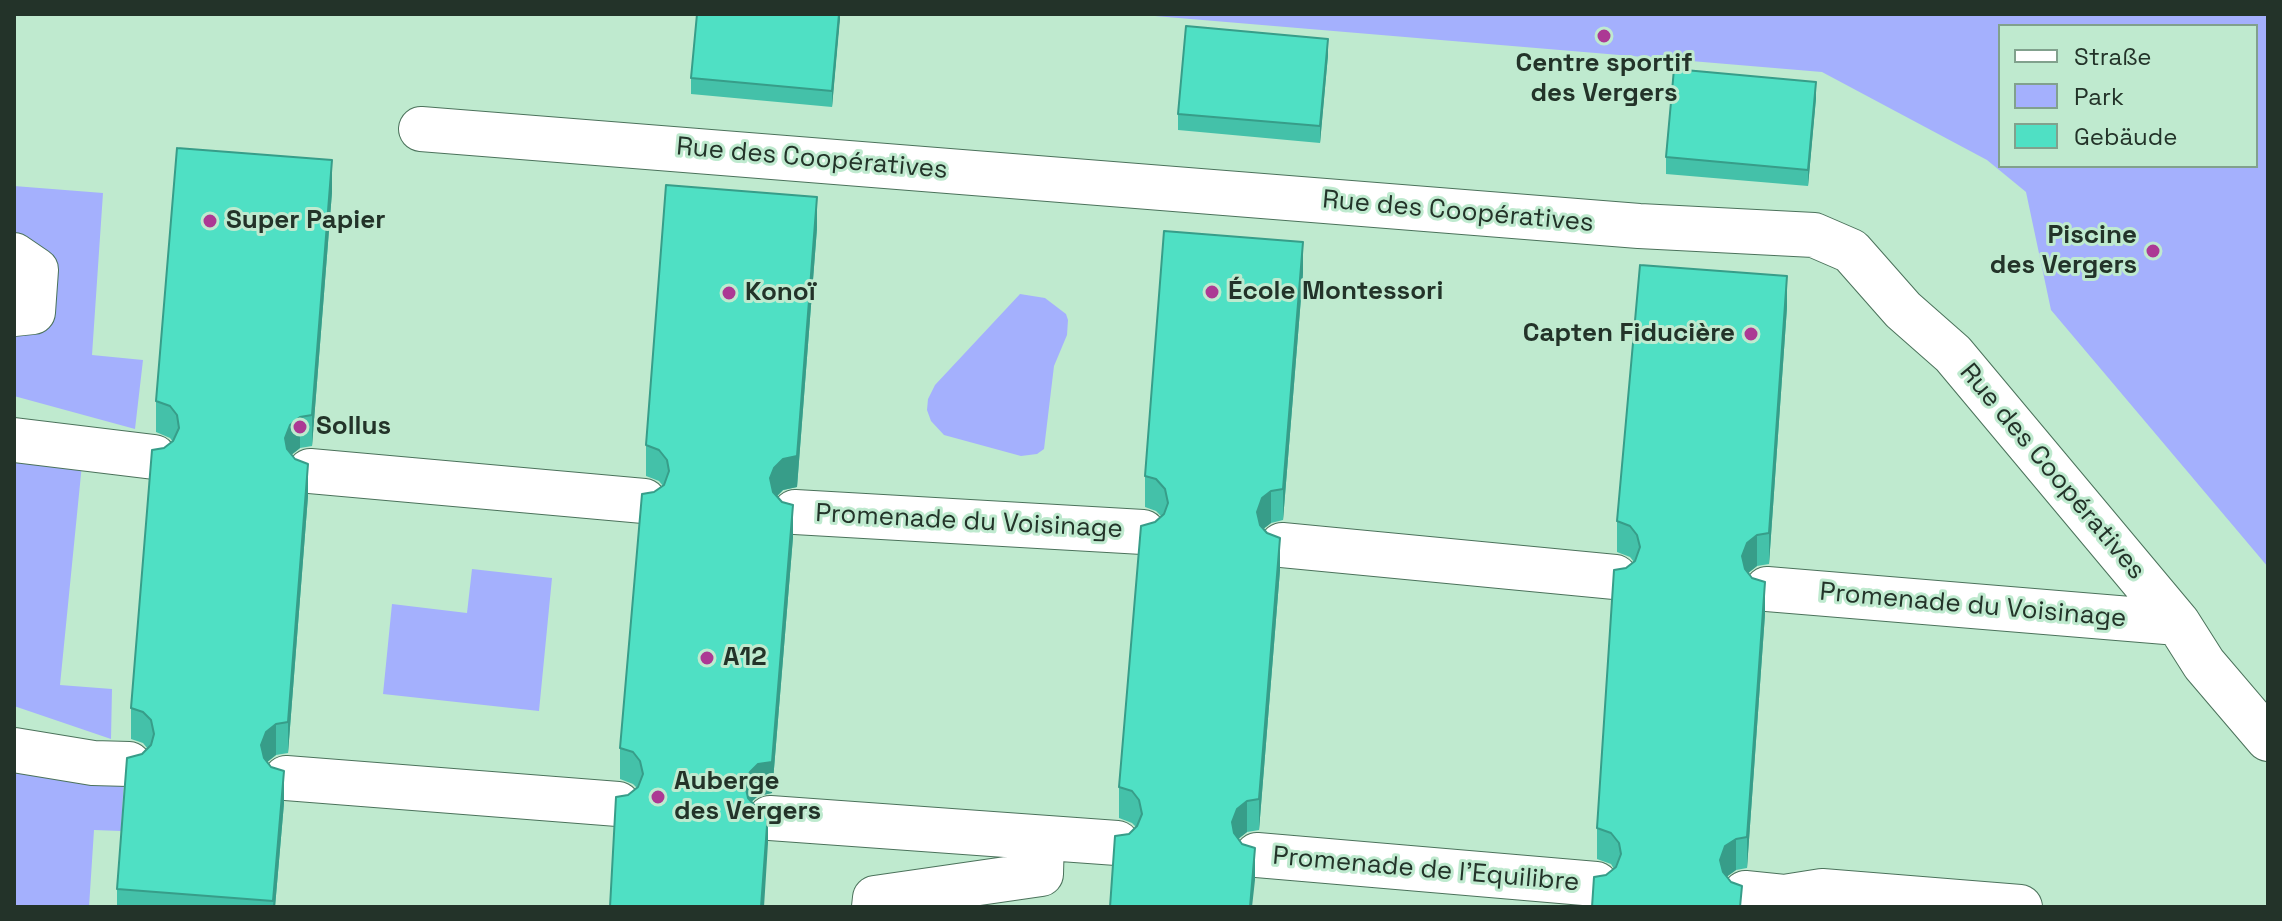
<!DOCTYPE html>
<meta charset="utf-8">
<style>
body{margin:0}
#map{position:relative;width:2282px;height:921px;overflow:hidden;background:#bfeacf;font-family:"Space Grotesk",sans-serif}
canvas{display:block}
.frame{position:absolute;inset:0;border:16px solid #233329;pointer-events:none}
.legend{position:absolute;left:1998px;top:24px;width:260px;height:144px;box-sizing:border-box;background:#bfeacf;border:2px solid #81a18d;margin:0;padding:10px 14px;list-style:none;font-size:24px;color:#233329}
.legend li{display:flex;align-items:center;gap:16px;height:40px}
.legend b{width:40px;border:2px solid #81a18d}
</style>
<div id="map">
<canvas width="2282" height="921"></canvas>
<div class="frame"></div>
<ul class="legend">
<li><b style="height:10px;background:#fff"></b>Straße</li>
<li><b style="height:22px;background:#a4b0fd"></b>Park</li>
<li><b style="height:22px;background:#4fe0c4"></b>Gebäude</li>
</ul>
</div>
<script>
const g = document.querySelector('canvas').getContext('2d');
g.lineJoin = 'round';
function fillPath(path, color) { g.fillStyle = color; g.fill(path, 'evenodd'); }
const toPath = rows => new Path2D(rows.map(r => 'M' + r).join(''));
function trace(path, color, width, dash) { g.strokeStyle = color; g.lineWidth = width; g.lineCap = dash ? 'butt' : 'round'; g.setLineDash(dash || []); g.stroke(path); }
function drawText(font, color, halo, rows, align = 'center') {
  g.font = font + ' "Space Grotesk",sans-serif'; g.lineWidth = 6; g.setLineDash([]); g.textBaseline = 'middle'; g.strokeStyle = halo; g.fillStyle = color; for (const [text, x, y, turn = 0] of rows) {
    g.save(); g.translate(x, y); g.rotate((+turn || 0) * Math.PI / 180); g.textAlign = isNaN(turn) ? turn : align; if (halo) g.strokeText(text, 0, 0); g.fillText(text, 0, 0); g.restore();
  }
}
const green = toPath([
 [1131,14,2268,14,2268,567,2051,310,2026,192,1987,160,1822,72],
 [2256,26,2256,166,2000,166,2000,26],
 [14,186,103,193,92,355,143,360,135,429,14,396],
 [1020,294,1045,298,1066,314,1068,320,1067,335,1054,366,1044,449,1037,454,1021,456,944,435,931,421,927,410,928,399,935,385],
 [14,455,82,464,60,685,112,689,111,739,14,706],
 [472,569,552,578,539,711,383,694,392,604,467,613],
 [14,760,124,778,121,831,94,830,89,907,14,907]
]);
const street = toPath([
 [421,129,1639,226,1814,235,1851,251,1903,310,1953,354,2178,623,2204,664,2268,739],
 [14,255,36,270,33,312,14,314],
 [14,440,154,457],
 [310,471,644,501],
 [795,512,1143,532],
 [1282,545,1615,577],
 [1767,589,2178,623],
 [14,750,93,763,129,764],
 [286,778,618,804],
 [770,818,1117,843],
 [1257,855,1596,884],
 [1745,893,1784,897,1822,891,2020,907],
 [874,907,875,898,1041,874,1042,838]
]);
const wall = toPath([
 [840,14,832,107,691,94,691,78],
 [1328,55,1320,143,1178,130,1178,114],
 [1816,98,1808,186,1666,174,1666,157],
 [332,192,312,446,300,448,291,455,308,496,288,753,276,755,267,762,284,803,275,907,117,907,117,889,142,754,147,748,143,743,131,739,131,708,164,448,173,442,170,438,156,432,156,401],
 [817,228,797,487,783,490,777,496,793,537,772,793,758,796,751,802,768,843,628,795,637,788,633,784,620,779,620,748,654,492,663,486,659,481,646,476,646,445],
 [1303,273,1283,520,1271,523,1263,529,1280,570,1259,830,1247,832,1238,839,1255,880,1129,834,1136,827,1132,823,1119,818,1119,787,1155,522,1161,516,1156,511,1145,507,1145,476],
 [1787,307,1769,564,1757,566,1748,573,1765,614,1747,868,1736,870,1726,877,1742,907,1606,875,1614,869,1611,864,1597,859,1597,828,1626,568,1634,562,1630,557,1617,552,1617,521]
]);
const shadedWall = toPath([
 [839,14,840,14,840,19,832,107,832,91],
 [1328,39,1328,55,1320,143,1320,126],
 [1816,82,1816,98,1808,186,1808,170],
 [332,160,332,192,312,446,312,415],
 [817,197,817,228,797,487,783,490,774,499,770,478,774,468,783,459],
 [1303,242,1303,273,1283,520,1283,489],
 [1787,276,1787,307,1769,564,1769,533],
 [300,417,300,448,290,456,285,470,285,438,290,425],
 [308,464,308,496,288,753,288,722],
 [1271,491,1271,523,1262,530,1257,543,1257,512,1262,498],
 [793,505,793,537,772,793,758,796,750,803,745,815,745,784,750,772,758,764],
 [1757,535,1757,566,1747,574,1742,588,1742,556,1747,543],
 [1280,538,1280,570,1259,830,1259,799],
 [1765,582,1765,614,1747,868,1747,837],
 [276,724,276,755,266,763,261,777,261,745,266,732],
 [284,771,284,803,275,907,273,907],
 [1247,801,1247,832,1237,840,1232,854,1232,822,1237,809],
 [768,812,768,843,764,907,761,907],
 [1736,839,1736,870,1725,878,1720,891,1720,860,1725,846],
 [1255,848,1255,880,1252,907,1250,907]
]);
const building = toPath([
 [697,14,839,14,832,91,691,78,697,14],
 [1186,26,1328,39,1320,126,1178,114,1186,26],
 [1674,69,1816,82,1808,170,1666,157,1674,69],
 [177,148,332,160,312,415,300,417,290,425,285,438,287,449,295,459,308,464,288,722,276,724,266,732,261,745,264,758,271,767,284,771,273,901,117,889,127,758,142,754,151,745,154,734,151,720,143,712,131,708,152,450,164,448,173,441,179,428,177,415,170,406,156,401,177,148],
 [666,185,817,197,797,456,783,459,774,468,770,478,773,492,782,502,793,505,772,762,758,764,750,772,745,784,748,798,757,808,768,812,761,907,610,907,616,797,628,795,638,787,643,774,640,761,633,752,620,748,642,494,654,492,664,485,669,471,667,460,659,450,646,445,666,185],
 [1164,231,1303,242,1283,489,1271,491,1262,498,1257,512,1260,525,1267,533,1280,538,1259,799,1247,801,1237,809,1232,822,1234,833,1242,844,1255,848,1250,907,1110,907,1115,836,1129,834,1137,826,1142,814,1139,800,1132,791,1119,787,1141,526,1155,522,1164,514,1168,503,1165,489,1156,479,1145,476,1164,231],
 [1640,265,1787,276,1769,533,1757,535,1747,543,1742,556,1745,569,1752,578,1765,582,1747,837,1736,839,1725,846,1720,860,1723,872,1731,882,1742,886,1740,907,1592,907,1594,877,1606,875,1616,867,1621,854,1619,843,1611,833,1597,828,1614,570,1626,568,1635,561,1640,547,1637,535,1630,526,1617,521,1640,265]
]);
const markers = [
 [1604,36,8,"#ac3994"],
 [210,221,8,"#ac3994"],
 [2153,251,8,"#ac3994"],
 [1212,292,8,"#ac3994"],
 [729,293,8,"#ac3994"],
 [1751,334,8,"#ac3994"],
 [300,427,8,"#ac3994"],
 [707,658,8,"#ac3994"],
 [658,797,8,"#ac3994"]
];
const poiNames = [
 ["Centre sportif",1604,64,"center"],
 ["des Vergers",1604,94,"center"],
 ["Super Papier",226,221],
 ["Piscine",2137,236,"right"],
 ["des Vergers",2137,266,"right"],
 ["École Montessori",1228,292],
 ["Konoï",745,293],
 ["Capten Fiducière",1735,334,"right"],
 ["Sollus",316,427],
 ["A12",723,658],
 ["Auberge",674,782],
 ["des Vergers",674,812]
];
const streetNames = [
 ["Rue des Coopératives",812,159,5],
 ["Rue des Coopératives",1458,212,5],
 ["Rue des Coopératives",2052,472,50],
 ["Promenade du Voisinage",969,522,3],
 ["Promenade du Voisinage",1973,606,5],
 ["Promenade de l'Equilibre",1426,870,5]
];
fillPath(green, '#a4b0fd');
trace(street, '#4b725b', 46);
trace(street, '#fff', 44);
fillPath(wall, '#44c1a9');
fillPath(shadedWall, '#379d89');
fillPath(building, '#4fe0c4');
trace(building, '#379d89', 2);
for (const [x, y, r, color] of markers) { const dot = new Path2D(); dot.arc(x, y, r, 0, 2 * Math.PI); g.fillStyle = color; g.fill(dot); trace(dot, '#bfeacf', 3); }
drawText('bold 26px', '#233329', '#bfeacf', poiNames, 'left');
drawText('26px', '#233329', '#bfeacf', streetNames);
</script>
